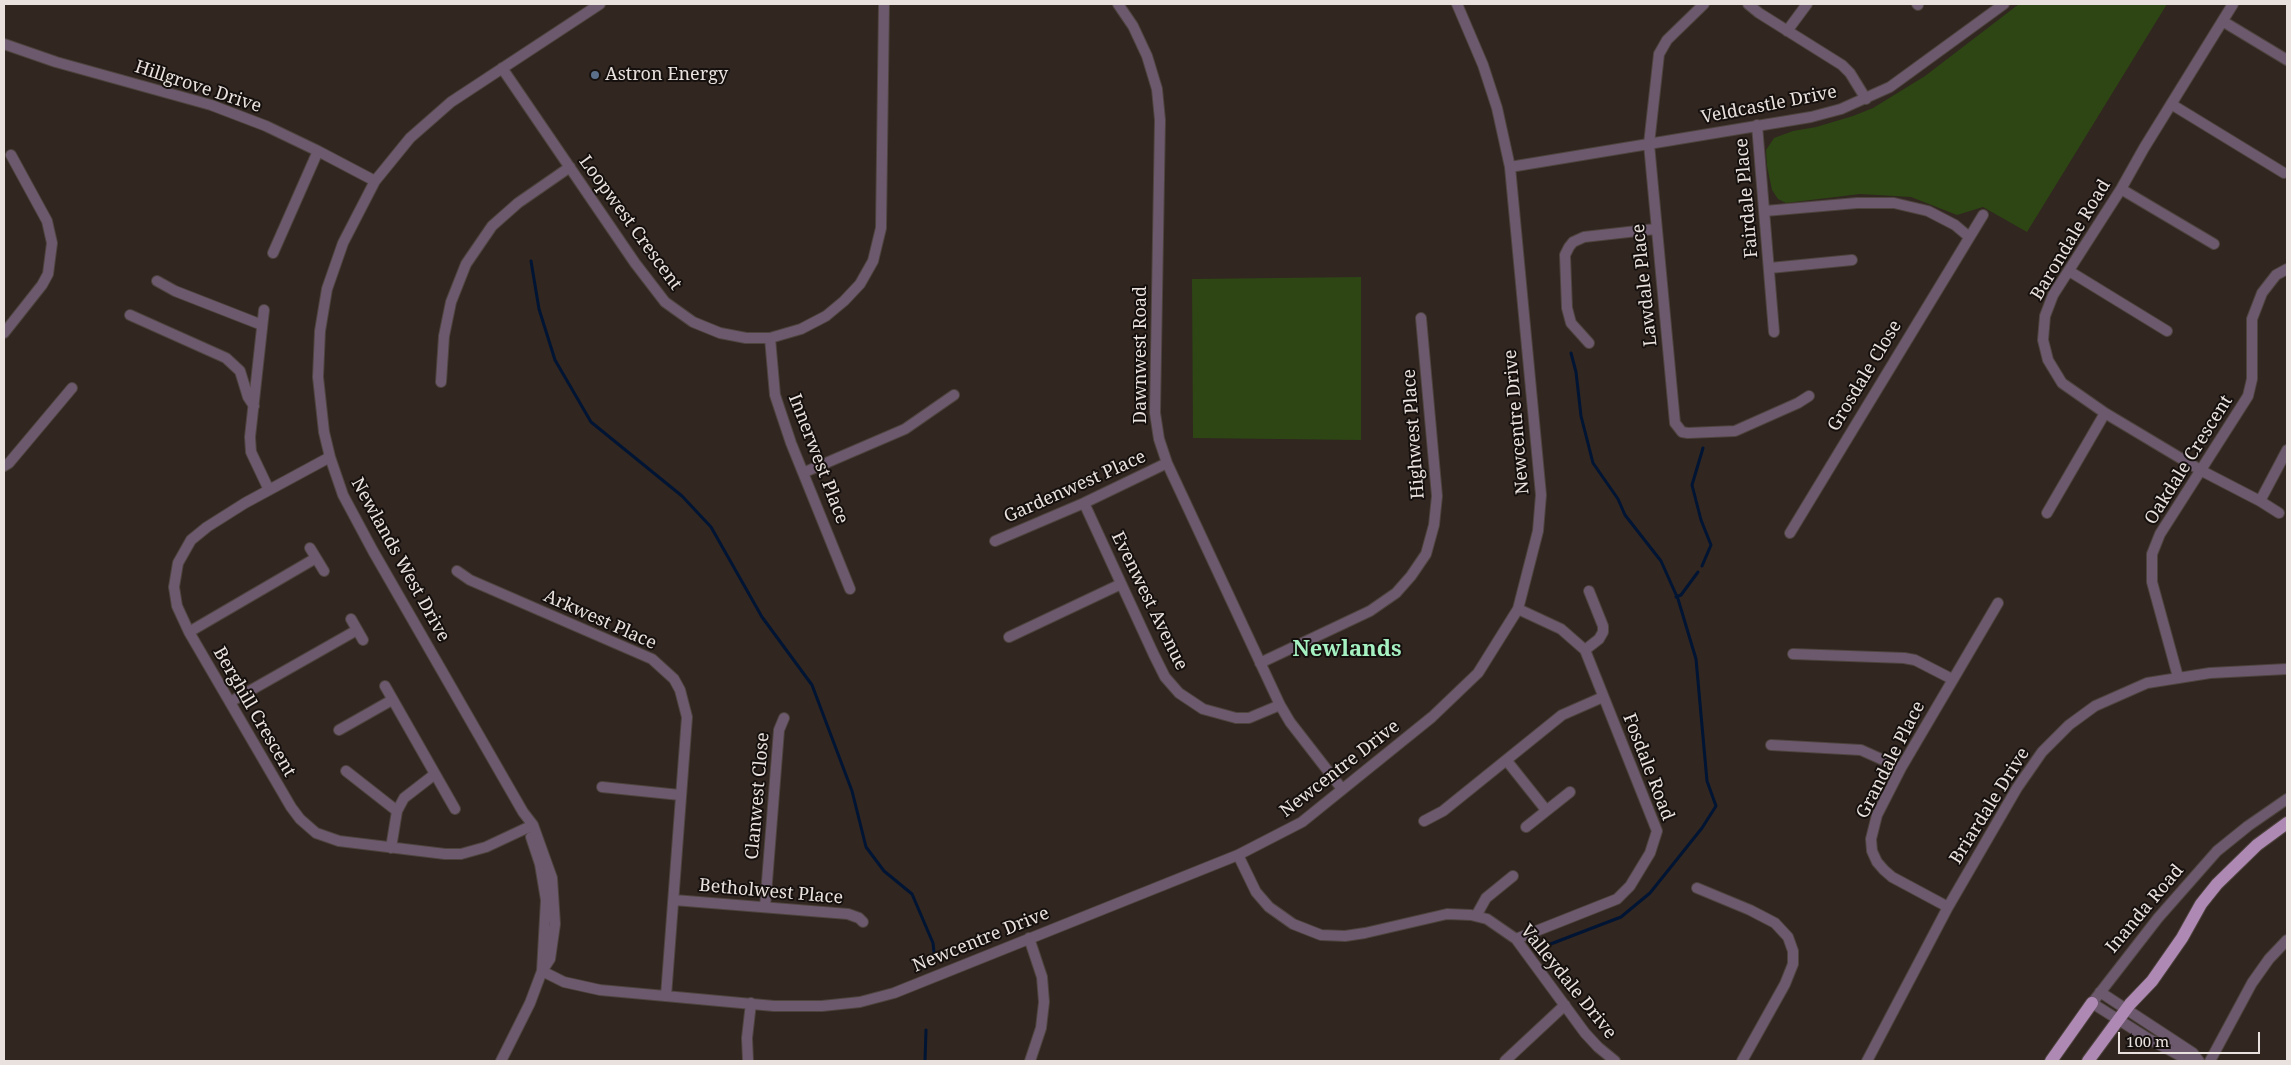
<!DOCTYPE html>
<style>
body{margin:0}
#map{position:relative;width:2291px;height:1065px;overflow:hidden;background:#312620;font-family:"Noto Serif",serif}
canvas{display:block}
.frame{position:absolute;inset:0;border:5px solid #e9e1dd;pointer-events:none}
.scale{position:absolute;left:2118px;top:1032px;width:142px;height:22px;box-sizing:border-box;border:2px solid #e9e1dd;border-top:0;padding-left:6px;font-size:15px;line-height:18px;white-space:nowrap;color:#e9e1dd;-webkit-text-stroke:4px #15100e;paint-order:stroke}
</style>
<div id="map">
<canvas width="2291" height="1065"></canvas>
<div class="frame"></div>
<div class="scale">100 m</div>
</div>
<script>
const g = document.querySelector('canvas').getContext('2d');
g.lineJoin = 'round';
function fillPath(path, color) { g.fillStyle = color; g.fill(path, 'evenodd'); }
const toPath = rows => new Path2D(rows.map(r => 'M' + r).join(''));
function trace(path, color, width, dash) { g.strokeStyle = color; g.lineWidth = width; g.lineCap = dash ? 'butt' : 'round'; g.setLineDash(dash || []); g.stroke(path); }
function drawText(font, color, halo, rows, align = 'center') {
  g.font = font + ' "Noto Serif",serif'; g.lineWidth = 4; g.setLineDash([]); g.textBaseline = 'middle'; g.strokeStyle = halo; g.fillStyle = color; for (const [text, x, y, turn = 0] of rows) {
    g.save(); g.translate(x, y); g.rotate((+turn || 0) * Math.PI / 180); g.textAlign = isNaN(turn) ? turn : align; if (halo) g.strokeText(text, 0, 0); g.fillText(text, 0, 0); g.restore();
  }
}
const green = toPath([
 [2019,4,2167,4,2027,232,1983,207,1957,215,1911,197,1860,194,1786,203,1778,199,1772,190,1767,166,1766,150,1774,138,1793,131,1816,127,1853,116,1873,108,1925,76],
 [1361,277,1361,440,1193,438,1192,279]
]);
const stream = toPath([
 [531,261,539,309,555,360,591,422,682,496,711,527,762,617,812,685,852,791,866,847,884,871,912,894,933,943,934,952],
 [1702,566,1711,545,1701,520,1692,485,1703,448],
 [1676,597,1681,595,1698,572],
 [1548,945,1621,917,1650,893,1702,828,1716,806,1707,781,1696,659,1678,599,1661,561,1625,515,1618,499,1593,463,1581,416,1576,372,1571,353],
 [925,1061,926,1030]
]);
const minor = toPath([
 [1118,4,1133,26,1147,56,1157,89,1160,120,1155,413,1159,439,1167,463,1280,705,1290,722,1342,789],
 [1704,4,1667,40,1659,54,1649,144,1675,423,1682,432,1688,433,1735,431,1798,403,1809,396],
 [1748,4,1759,13,1842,65,1850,73,1866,99],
 [1917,4,1918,5],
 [2233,4,2144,148,2121,189,2053,295,2045,316,2043,340,2048,360,2062,383,2105,413,2202,471,2260,501,2279,513],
 [2224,22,2287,60],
 [1787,31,1807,4],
 [4,44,56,62,211,105,266,126,318,151,375,181],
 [502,68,635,263,665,302,693,322,720,333,746,338,770,338,801,329,826,316,844,301,860,284,873,261,881,228,884,4],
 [2171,104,2284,173],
 [1757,125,1774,332],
 [1510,167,1811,117,1841,109,1890,87,2004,4],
 [2121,189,2214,244],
 [1765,211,1857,203,1894,203,1928,211,1955,225,1968,236],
 [273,253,318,151],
 [1770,268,1852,260],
 [2069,271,2167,331],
 [157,281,175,291,262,325],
 [264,310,250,437,251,452,269,490],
 [130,315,226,358,240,371,248,397,254,406],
 [4,333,42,285,48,274,52,243,47,221,11,155],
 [770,338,775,395,791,443,850,589],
 [1589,343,1571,323,1567,308,1565,255,1569,247,1573,242,1584,237,1655,229],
 [441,382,444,336,451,302,466,264,492,226,518,203,570,167],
 [330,457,245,503,207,527,191,540,178,563,174,587,177,606,189,632,291,807,300,819,316,833,339,841,445,854,461,854,486,847,533,825],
 [4,466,9,463,72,388],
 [805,472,905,429,954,395],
 [2260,501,2287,450],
 [1084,503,1154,655,1165,677,1179,693,1203,709,1236,718,1249,718,1280,705],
 [2047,513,2105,413],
 [1790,533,1983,215],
 [995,541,1084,503,1167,463],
 [310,548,324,571],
 [457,571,470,580,652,659,674,679,680,690,687,717,666,996],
 [351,619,363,640],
 [189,632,316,558],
 [1009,637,1121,584],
 [1585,650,1599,639,1603,632,1603,626,1589,591],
 [1793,654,1904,658,1915,660,1952,679],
 [1260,663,1370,611,1396,593,1411,576,1426,554,1434,525,1437,496,1421,318],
 [2178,677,2152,582,2152,554,2160,534,2248,396,2252,379,2252,319,2262,293,2276,275,2287,269],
 [385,686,455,809],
 [230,702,357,630],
 [339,730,392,700],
 [1771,745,1861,750,1901,768],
 [1507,761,1546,810],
 [346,771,397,811],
 [602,787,680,795],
 [1424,821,1443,811,1562,715,1603,697],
 [1526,827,1570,792],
 [531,837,540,864,546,900,542,971],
 [391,848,397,811,404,798,435,774],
 [1238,855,1256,892,1269,907,1293,924,1321,935,1345,936,1365,933,1447,914,1471,915,1487,919,1516,939,1585,1033,1598,1047,1615,1061],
 [1697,888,1750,910,1775,923,1788,937,1793,951,1793,964,1785,984,1742,1061],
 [674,900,848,914,859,918,863,922],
 [765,907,779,730,784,718],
 [1948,907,1892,877,1884,870,1877,862,1872,851,1871,839,1877,815,1901,768,1998,603],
 [1476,916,1486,898,1513,876],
 [1029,938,1042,977,1044,1002,1041,1028,1030,1061],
 [1516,939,1617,899,1630,886,1650,853,1657,831,1585,650,1561,629,1518,609],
 [542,971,564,982,600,990,774,1006,822,1006,860,1002,894,993,1238,855,1302,822,1432,717,1478,673,1518,609,1538,531,1541,495,1510,167,1497,108,1483,65,1457,4],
 [2100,992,2193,1053,2199,1061],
 [501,1061,530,1003,542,971,550,959,555,924,552,878,533,825,523,812,373,551,343,495,330,457,324,432,318,377,320,331,327,289,343,243,375,181,410,138,451,102,600,4],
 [748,1061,747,1038,751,1003],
 [1505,1061,1565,1005],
 [1867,1061,1948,907,2017,788,2042,752,2069,725,2095,706,2147,683,2210,673,2287,669],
 [2190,1061,2149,1039,2092,1003,2158,918,2217,851,2248,826,2287,799],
 [2210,1061,2252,983,2269,959,2287,940]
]);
const major = toPath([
 [2051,1061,2092,1003],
 [2088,1061,2130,1004,2152,981,2182,938,2201,904,2217,884,2257,845,2287,823]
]);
const markers = [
 [595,75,5,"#5c6f8a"]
];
const poiNames = [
 ["Astron Energy",605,75]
];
const streetNames = [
 ["Hillgrove Drive",198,87,18],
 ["Veldcastle Drive",1769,105,-11],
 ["Fairdale Place",1747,198,-95],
 ["Loopwest Crescent",630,223,54],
 ["Barondale Road",2071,240,-59],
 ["Lawdale Place",1645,285,-96],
 ["Dawnwest Road",1141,355,-90],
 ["Grosdale Close",1865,376,-59],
 ["Newcentre Drive",1517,422,-95],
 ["Highwest Place",1414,434,-94],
 ["Innerwest Place",818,459,69],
 ["Oakdale Crescent",2189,460,-58],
 ["Gardenwest Place",1075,487,-24],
 ["Newlands West Drive",400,560,61],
 ["Evenwest Avenue",1149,601,64],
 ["Arkwest Place",600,620,24],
 ["Berghill Crescent",254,712,60],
 ["Grandale Place",1891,760,-63],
 ["Fosdale Road",1648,767,69],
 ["Newcentre Drive",1340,769,-38],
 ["Clanwest Close",758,796,-85],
 ["Briardale Drive",1990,806,-58],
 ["Betholwest Place",771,892,5],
 ["Inanda Road",2145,909,-50],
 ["Newcentre Drive",981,940,-22],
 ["Valleydale Drive",1568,982,51]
];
const districtNames = [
 ["Newlands",1347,650]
];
fillPath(green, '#2d4614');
trace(stream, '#001433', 3);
trace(minor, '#4e443e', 12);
trace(major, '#4e443e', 14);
trace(minor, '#6c596e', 10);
trace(major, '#ae89b4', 12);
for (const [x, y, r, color] of markers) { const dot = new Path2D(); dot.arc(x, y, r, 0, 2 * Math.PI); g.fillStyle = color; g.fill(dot); trace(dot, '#15100e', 2); }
drawText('18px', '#e9e1dd', '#15100e', poiNames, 'left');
drawText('18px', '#e9e1dd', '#15100e', streetNames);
drawText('bold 22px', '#a6f1c1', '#15100e', districtNames);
</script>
